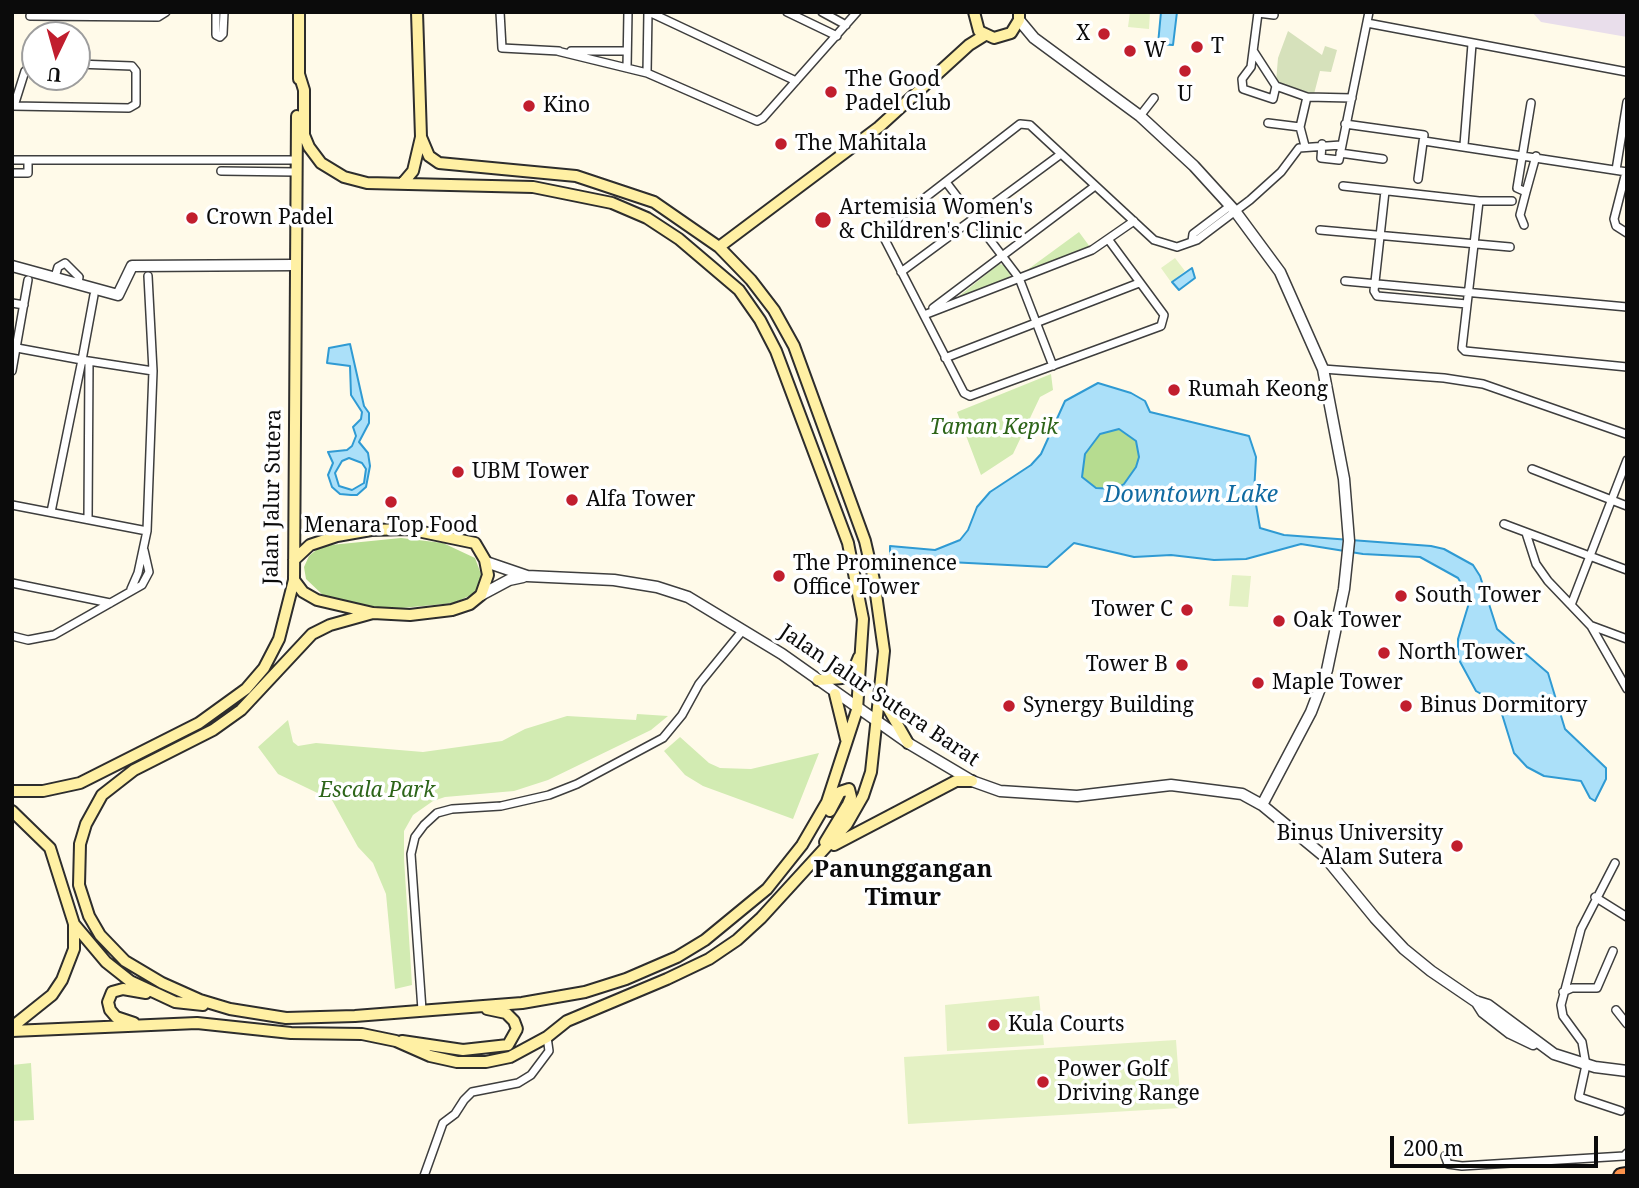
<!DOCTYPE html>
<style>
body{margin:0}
#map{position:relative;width:1639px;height:1188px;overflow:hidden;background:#fffae9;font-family:"Noto Serif",serif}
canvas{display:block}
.frame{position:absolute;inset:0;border:14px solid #0b0b0b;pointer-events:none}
.north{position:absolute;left:21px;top:21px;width:70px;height:70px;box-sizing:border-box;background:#fff;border:2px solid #9d9d9d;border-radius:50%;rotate:185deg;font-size:19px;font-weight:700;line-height:28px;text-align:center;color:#0b0b0b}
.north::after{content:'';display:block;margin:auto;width:24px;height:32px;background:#c11e2e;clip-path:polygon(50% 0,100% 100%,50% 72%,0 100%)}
.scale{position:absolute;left:1390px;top:1136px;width:208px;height:32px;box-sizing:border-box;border:4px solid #0b0b0b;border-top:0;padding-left:9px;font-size:21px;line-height:24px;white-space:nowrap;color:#0b0b0b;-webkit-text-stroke:5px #fff;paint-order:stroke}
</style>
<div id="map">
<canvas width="1639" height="1188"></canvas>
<div class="frame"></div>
<div class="north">U</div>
<div class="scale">200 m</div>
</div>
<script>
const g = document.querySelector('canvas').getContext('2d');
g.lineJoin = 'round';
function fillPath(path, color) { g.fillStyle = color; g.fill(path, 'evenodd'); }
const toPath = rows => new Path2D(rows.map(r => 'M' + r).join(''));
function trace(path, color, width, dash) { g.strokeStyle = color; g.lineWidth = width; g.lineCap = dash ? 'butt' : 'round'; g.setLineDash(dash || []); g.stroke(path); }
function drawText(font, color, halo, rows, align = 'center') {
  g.font = font + ' "Noto Serif",serif'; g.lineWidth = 7; g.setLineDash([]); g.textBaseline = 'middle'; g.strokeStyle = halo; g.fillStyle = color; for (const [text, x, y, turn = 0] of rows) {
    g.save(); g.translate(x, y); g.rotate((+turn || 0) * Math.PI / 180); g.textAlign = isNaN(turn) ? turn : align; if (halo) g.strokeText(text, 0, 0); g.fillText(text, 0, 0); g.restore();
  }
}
const industrial = toPath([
 [1532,12,1627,12,1627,37,1541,22]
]);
const green = toPath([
 [1079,232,1090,247,1023,273],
 [999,264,1005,265,1011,273,1009,278,958,297],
 [1051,374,1053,390,1040,397,1013,454,981,475,957,412],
 [637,714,668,716,651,730,548,780,514,791,445,797,433,801,413,815,404,831,404,859,412,985,395,989,386,894,373,863,358,847,332,800,278,774,258,747,288,720,293,742,298,746,316,743,423,752,502,741,525,729,567,716,636,720],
 [680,737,709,763,720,768,751,769,819,753,793,819,703,786,685,775,664,751],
 [31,1063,34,1120,12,1121,12,1065]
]);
const forest = toPath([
 [1119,429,1136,441,1139,457,1136,467,1124,484,1115,489,1096,488,1082,477,1085,454,1100,433],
 [401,538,443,543,475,558,481,574,480,585,473,594,454,603,402,608,367,607,325,597,306,579,304,567,309,556,321,546]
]);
const cemetery = toPath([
 [1288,31,1322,55,1325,46,1337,50,1331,72,1320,71,1314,94,1276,82,1278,58]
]);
const pitch = toPath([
 [1130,12,1150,12,1149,29,1128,27],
 [1175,258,1185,271,1171,282,1161,268],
 [1232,575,1251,576,1248,607,1229,606],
 [1039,996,1044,1045,947,1051,945,1005],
 [1176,1040,1181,1108,908,1124,904,1057]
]);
const water = toPath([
 [1161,12,1177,12,1173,45,1158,44,1161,12],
 [1192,268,1195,278,1179,290,1172,282,1192,268],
 [350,344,364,406,369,413,369,423,359,442,368,453,370,466,366,487,357,495,351,495,340,494,332,487,328,475,333,463,328,452,347,450,352,446,356,436,353,427,361,419,362,412,351,395,350,366,327,363,329,348,350,344],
 [349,458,362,463,366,469,364,483,352,490,339,486,335,473,342,461,349,458],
 [1098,383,1131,393,1145,401,1150,412,1249,436,1256,457,1254,493,1260,528,1284,535,1431,546,1444,549,1473,565,1480,576,1497,629,1548,673,1565,729,1606,768,1606,779,1595,801,1590,798,1581,781,1544,776,1527,767,1514,753,1501,711,1493,701,1476,691,1458,658,1458,639,1469,603,1465,590,1458,578,1420,557,1363,554,1301,544,1246,559,1214,560,1171,555,1134,557,1074,543,1047,567,890,559,890,546,935,550,960,540,968,530,977,507,990,492,1031,465,1041,454,1065,401,1098,383],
 [1119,429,1136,441,1139,457,1136,467,1124,484,1115,489,1096,488,1082,477,1085,454,1100,434,1119,429]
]);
const minor = toPath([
 [216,12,216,35,220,37,223,34,224,12],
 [500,12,502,48,559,51],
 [649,12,796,81],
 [787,12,837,36],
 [822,12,846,25],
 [1274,15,1258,13,1251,67,1242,79,1243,89,1273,99,1276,86,1307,97,1352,98],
 [30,16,158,17,166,12],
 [1367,23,1627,72],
 [557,51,647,73,757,121,763,118,857,12],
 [571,51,627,51],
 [1254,52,1276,86],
 [627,68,628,12],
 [647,73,648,12],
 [12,106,129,108,136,104,136,71,132,66,77,64],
 [14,106,25,71,35,64],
 [1140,116,1154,98],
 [1268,123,1300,127],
 [1345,124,1424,135,1418,179],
 [1424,141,1627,172],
 [1322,144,1321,158,1339,160,1369,12],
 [1464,145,1472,44],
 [1305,146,1300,127,1307,97],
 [1340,153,1383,159],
 [12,160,296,160],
 [1616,170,1627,102],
 [221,171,296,172],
 [1626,172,1614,219,1616,226,1627,233],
 [12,173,28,173,28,160],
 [946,182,1019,278,1053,366],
 [1343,186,1479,201,1512,201],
 [1385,191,1374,291,1377,296,1467,304],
 [1526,192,1536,156],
 [1479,201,1462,348,1465,351,1627,367],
 [1524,225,1520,215,1526,192,1517,188,1531,103],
 [1320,230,1510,247],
 [1108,239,1164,315,1161,326,970,396,964,393,881,232,1020,124,1030,125,1154,240,1177,247,1197,240,1250,200,1281,172,1299,148,1341,145],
 [1192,241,1193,234,1230,206],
 [901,272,1061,154],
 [55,277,58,267,65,263,79,277,78,283],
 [1345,281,1627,307],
 [12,303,24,305],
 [933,308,1095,186],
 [924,315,1092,250,1134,221],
 [17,348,82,360,94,295],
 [945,358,1139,283],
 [1323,369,1444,378,1483,384,1626,434],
 [12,371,28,280],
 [1532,469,1627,506],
 [12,505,147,531],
 [51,512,82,360,153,371],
 [88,519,89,361],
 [1504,524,1627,570],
 [1526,533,1536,564,1548,581,1591,626,1627,689],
 [12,583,110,603],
 [131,589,138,573,147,531,153,371,148,276],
 [1571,605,1627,460],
 [1592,626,1627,639],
 [12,636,28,640,54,635,142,585,149,572,144,550],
 [1615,863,1581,929,1561,1005,1563,1016,1582,1042,1586,1065,1579,1097,1621,1111],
 [1595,897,1627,917],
 [1563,992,1572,988,1597,988,1613,951],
 [422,1010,411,854,415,837,424,825,437,813,452,809,501,806,549,795,577,784,663,738,682,715,699,684,743,630],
 [1616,1010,1627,1024],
 [1445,1156,1448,1164,1462,1166,1624,1156,1627,1153],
 [424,1176,443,1123,455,1114,464,1100,472,1092,518,1083,531,1075,549,1051,547,1037]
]);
const tertiary = toPath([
 [1019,20,1034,38,1140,116,1194,166,1235,211,1280,272,1323,369,1344,479,1349,541,1344,589,1327,670,1311,712,1262,805],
 [12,266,118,295,132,266,294,265],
 [486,562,527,576,614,580,657,587,688,597,782,654,908,743,972,781,1000,791,1077,796,1171,785,1242,794,1262,805,1325,857,1375,918,1404,949,1431,971,1475,1001,1488,1005,1554,1054,1595,1067,1627,1071],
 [481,595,509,580,523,577],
 [1476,1001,1483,1012,1510,1033,1533,1044]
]);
const secondary = toPath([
 [974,12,979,31,994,38,1011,33,1019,20,1019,12],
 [299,74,304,90,304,135,309,147,321,163,344,177,367,183,533,187,612,203,647,218,679,239,739,290,760,320,776,351,848,543,863,619,857,710,827,802,802,845,767,889,705,940,677,957,626,979,585,992,522,1003,355,1016,286,1018,230,1009,200,1000,162,983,125,961,100,935,89,916,79,885,80,844,86,824,102,795,134,770,213,730,241,710,312,634,330,625,373,613],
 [299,79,299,12],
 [402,184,413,171,421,137,417,12],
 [719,247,879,127,969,45,985,35],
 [294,560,310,545,337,536,371,530,408,529,475,543,485,560,488,575,481,595,470,604,452,610,410,615,373,613,317,600,303,592,294,580],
 [818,680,842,678,854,669,859,657],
 [835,694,846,739],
 [880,694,908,743],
 [12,791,43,791,80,783,199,723,246,689,264,668,279,639,294,580,297,116],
 [12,811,50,848,74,924,74,949,62,980,52,995,12,1027],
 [825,842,848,804,851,797,849,789,840,792,830,811],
 [834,845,956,781,972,781],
 [74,924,106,962,130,981,175,1002,203,1005],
 [134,1023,116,1017,110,1010,108,1002,112,992,123,989,146,993],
 [12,1031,197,1023,291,1033,362,1034,396,1041,430,1056,457,1062,486,1062,510,1057,547,1037,567,1021,667,979,709,959,737,940,761,918,847,824,863,796,871,772,884,651,874,580,865,541,794,346,774,310,751,280,719,247,654,202,576,176,439,163,429,156,421,137],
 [402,1041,463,1050,508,1045,517,1029,514,1021,506,1013,487,1009]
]);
const motorway = toPath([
 [1621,1176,1627,1175]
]);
const markers = [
 [1104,34,7,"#c11e2e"],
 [1197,47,7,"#c11e2e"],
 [1130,51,7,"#c11e2e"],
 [1185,71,7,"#c11e2e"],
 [831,92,7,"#c11e2e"],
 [529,106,7,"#c11e2e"],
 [781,144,7,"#c11e2e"],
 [192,218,7,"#c11e2e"],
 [823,220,9,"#c11e2e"],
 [1174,390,7,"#c11e2e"],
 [458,472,7,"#c11e2e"],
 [572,500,7,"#c11e2e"],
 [391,502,7,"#c11e2e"],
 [779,576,7,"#c11e2e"],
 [1401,596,7,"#c11e2e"],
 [1187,610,7,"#c11e2e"],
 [1279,621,7,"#c11e2e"],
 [1384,653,7,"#c11e2e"],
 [1182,665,7,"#c11e2e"],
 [1258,683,7,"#c11e2e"],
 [1009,706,7,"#c11e2e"],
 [1406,706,7,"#c11e2e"],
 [1457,846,7,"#c11e2e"],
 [994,1025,7,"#c11e2e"],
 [1043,1082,7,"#c11e2e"]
];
const poiNames = [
 ["X",1090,34,"right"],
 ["T",1211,47],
 ["W",1144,51],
 ["The Good",845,80],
 ["Padel Club",845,104],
 ["U",1185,95,"center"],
 ["Kino",543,106],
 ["The Mahitala",795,144],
 ["Artemisia Women's",839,208],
 ["& Children's Clinic",839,232],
 ["Crown Padel",206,218],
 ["Rumah Keong",1188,390],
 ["UBM Tower",472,472],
 ["Alfa Tower",586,500],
 ["Menara Top Food",391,526,"center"],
 ["The Prominence",793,564],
 ["Office Tower",793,588],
 ["South Tower",1415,596],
 ["Tower C",1173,610,"right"],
 ["Oak Tower",1293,621],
 ["North Tower",1398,653],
 ["Tower B",1168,665,"right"],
 ["Maple Tower",1272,683],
 ["Synergy Building",1023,706],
 ["Binus Dormitory",1420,706],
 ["Binus University",1443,834,"right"],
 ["Alam Sutera",1443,858,"right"],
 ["Kula Courts",1008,1025],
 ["Power Golf",1057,1070],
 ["Driving Range",1057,1094]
];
const parkNames = [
 ["Taman Kepik",994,428],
 ["Escala Park",377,791]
];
const streetNames = [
 ["Jalan Jalur Sutera",273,497,-89],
 ["Jalan Jalur Sutera Barat",879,696,34]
];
const waterNames = [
 ["Downtown Lake",1191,495]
];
const quarterNames = [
 ["Panunggangan",903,870],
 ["Timur",903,898]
];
fillPath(industrial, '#e9deeb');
fillPath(green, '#d2ebb2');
fillPath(forest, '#b6dc90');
fillPath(cemetery, '#d6e1bb');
fillPath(pitch, '#e4f1c4');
fillPath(water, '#abe0f9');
trace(water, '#2f9ad3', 2);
trace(minor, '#3e3e3e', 10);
trace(tertiary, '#3e3e3e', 13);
trace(secondary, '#2d2d2d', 14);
trace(motorway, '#1c1c1c', 18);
trace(minor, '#fff', 7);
trace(tertiary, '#fff', 10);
trace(secondary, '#fff0a4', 10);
trace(motorway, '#fb924b', 14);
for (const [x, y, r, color] of markers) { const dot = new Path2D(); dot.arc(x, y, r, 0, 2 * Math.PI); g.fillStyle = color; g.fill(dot); trace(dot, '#fff', 2.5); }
drawText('21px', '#0b0b0b', '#fff', poiNames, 'left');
drawText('italic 21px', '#2d6519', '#fff', parkNames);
drawText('21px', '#0b0b0b', '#fff', streetNames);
drawText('italic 23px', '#106aa1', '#fff', waterNames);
drawText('bold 24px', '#0b0b0b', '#fff', quarterNames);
</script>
